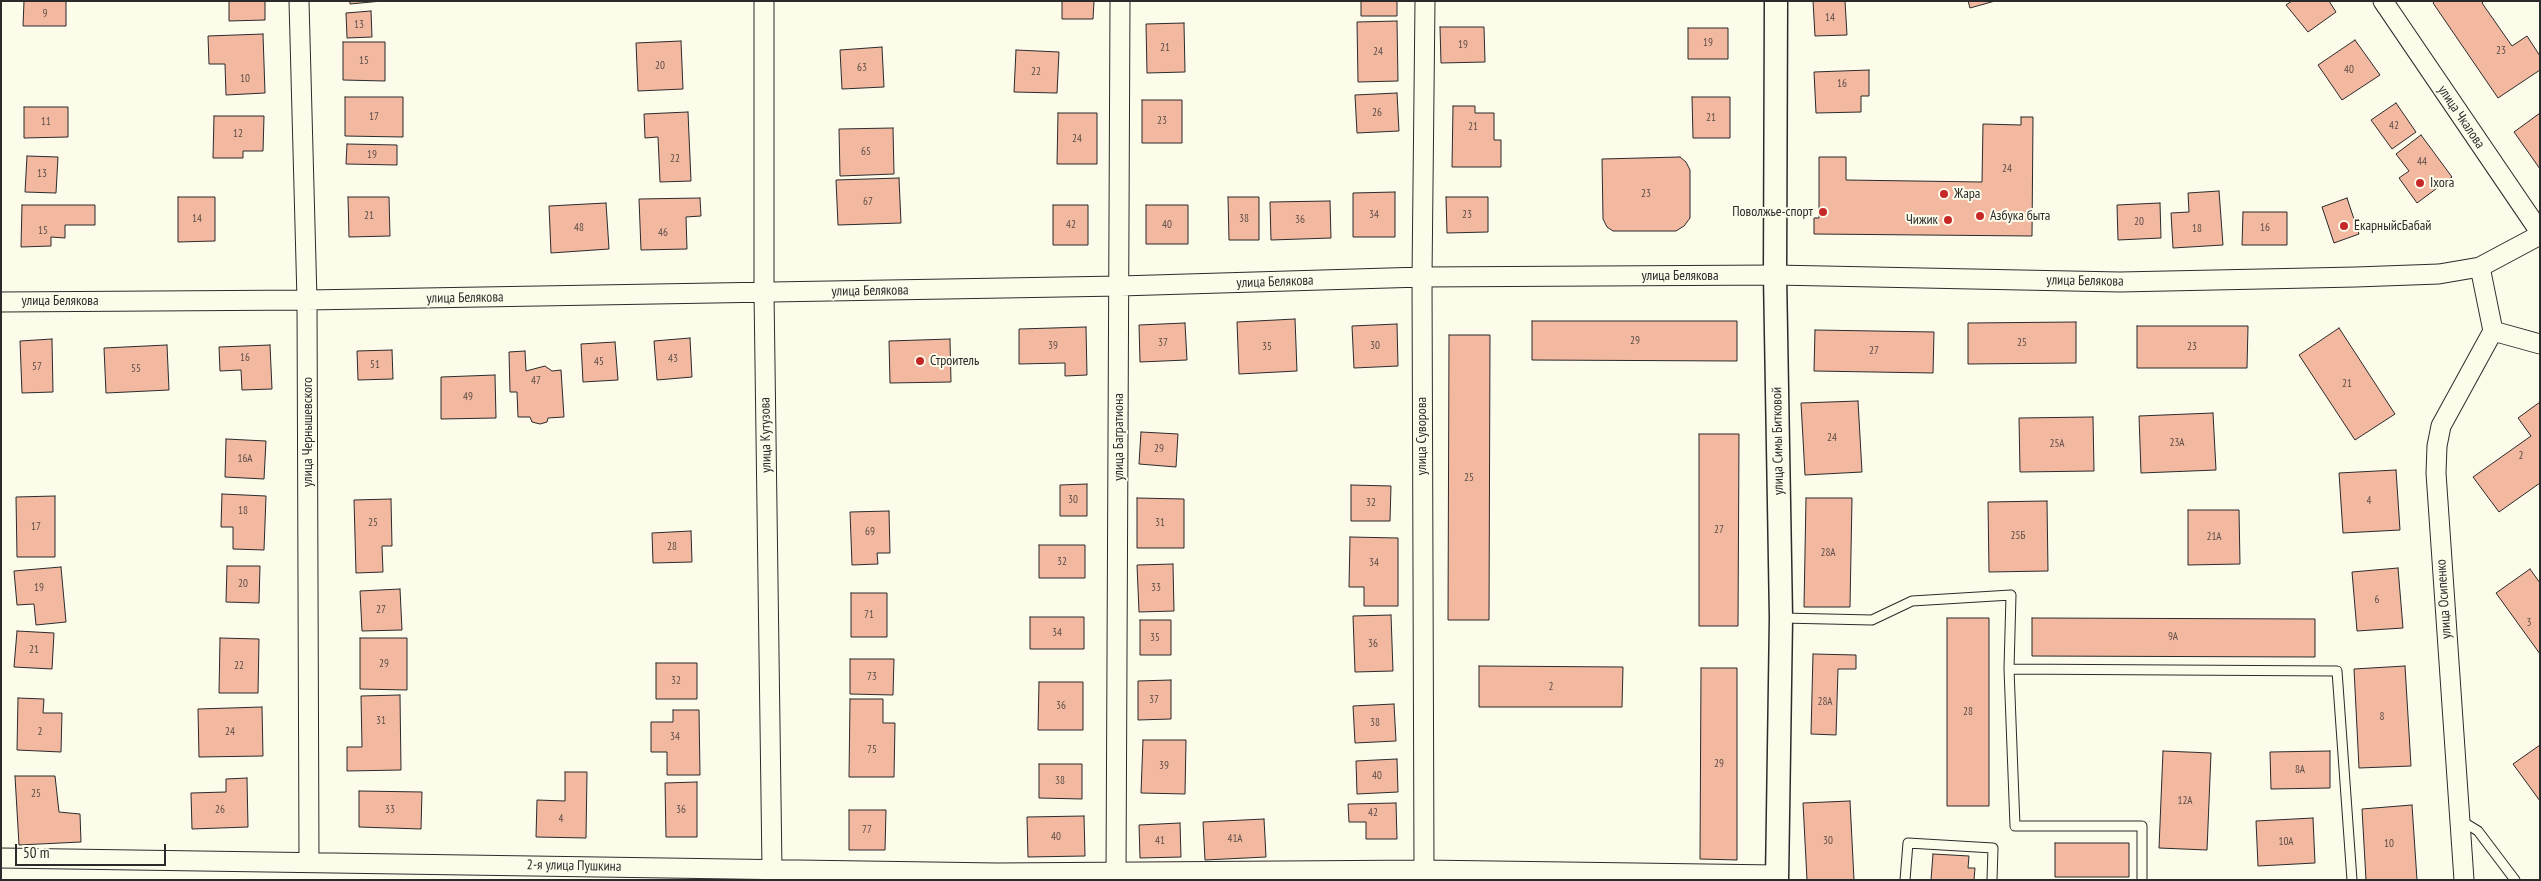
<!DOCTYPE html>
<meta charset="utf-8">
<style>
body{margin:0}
#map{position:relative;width:2541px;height:881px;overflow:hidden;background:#fdfbea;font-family:"PT Sans Narrow",sans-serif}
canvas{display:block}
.frame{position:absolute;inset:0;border:2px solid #2b2b2b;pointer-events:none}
.scale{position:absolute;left:15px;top:844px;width:151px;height:22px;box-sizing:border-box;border:2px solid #2b2b2b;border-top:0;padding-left:6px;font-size:15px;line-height:18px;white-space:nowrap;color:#2b2b2b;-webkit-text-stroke:4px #fdfbea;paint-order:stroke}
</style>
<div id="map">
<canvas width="2541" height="881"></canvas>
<div class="frame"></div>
<div class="scale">50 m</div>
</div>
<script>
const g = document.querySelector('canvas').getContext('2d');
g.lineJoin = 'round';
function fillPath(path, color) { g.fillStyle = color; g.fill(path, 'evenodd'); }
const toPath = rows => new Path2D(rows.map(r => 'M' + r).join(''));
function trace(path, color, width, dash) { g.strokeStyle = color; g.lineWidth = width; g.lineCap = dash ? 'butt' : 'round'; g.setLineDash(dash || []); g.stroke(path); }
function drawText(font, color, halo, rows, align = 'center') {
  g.font = font + ' "PT Sans Narrow",sans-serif'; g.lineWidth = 4; g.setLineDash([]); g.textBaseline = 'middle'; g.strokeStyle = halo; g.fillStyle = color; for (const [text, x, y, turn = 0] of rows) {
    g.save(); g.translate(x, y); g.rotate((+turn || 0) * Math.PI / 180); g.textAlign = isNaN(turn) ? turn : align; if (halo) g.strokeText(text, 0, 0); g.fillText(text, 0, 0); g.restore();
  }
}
const building = toPath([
 [24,1,66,1,66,26,23,26,24,1],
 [229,1,265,1,265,20,229,21,229,1],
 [350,1,382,1,350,4,350,1],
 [1062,1,1094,1,1093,19,1062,19,1062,1],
 [1361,1,1397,1,1397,16,1361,16,1361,1],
 [1813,1,1845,1,1847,35,1815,36,1813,1],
 [1968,1,1995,1,1970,8,1968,1],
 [2292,1,2329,1,2336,12,2308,32,2286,5,2292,1],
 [2435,1,2484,1,2482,3,2512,46,2527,36,2540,56,2540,70,2498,98,2433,3,2435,1],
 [371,11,372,37,347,38,346,13,371,11],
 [1397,21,1398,81,1358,82,1357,22,1397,21],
 [1184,23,1185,72,1147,73,1146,24,1184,23],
 [1440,27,1484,27,1485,62,1441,63,1440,27],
 [1688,28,1728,28,1728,59,1688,59,1688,28],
 [263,34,265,93,226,95,225,64,209,64,208,36,263,34],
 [2355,40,2380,75,2342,100,2318,65,2355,40],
 [681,41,683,89,638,91,636,43,681,41],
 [343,42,385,42,385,81,343,80,343,42],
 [882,47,884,87,842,89,840,50,882,47],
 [1016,50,1059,52,1057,93,1014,92,1016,50],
 [1869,70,1869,96,1861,96,1861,112,1816,113,1814,72,1869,70],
 [1397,93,1399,131,1357,133,1355,95,1397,93],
 [345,97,403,97,403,137,345,136,345,97],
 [1692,97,1730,97,1730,138,1693,138,1692,97],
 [1142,100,1182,100,1182,143,1142,143,1142,100],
 [2396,103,2416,132,2392,149,2371,120,2396,103],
 [1453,106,1475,106,1475,113,1494,113,1494,140,1501,140,1501,167,1452,167,1453,106],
 [24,107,68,107,68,137,24,138,24,107],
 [688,112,691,181,660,182,658,137,645,138,644,114,688,112],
 [1058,113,1097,113,1097,164,1057,164,1058,113],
 [2540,113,2540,169,2514,132,2540,113],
 [214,116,264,116,263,151,243,151,243,158,213,158,214,116],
 [2021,117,2033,117,2032,236,1814,234,1814,218,1819,218,1819,157,1846,157,1846,180,1982,182,1983,124,2021,125,2021,117],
 [893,128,894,174,840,176,839,129,893,128],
 [2421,135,2452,177,2417,203,2399,178,2409,171,2396,154,2421,135],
 [347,144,397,145,397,165,346,164,347,144],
 [27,156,58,157,56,193,25,192,27,156],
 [1680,157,1686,162,1690,170,1690,218,1684,226,1676,231,1613,231,1607,227,1603,219,1602,159,1680,157],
 [899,178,901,223,838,225,836,180,899,178],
 [2219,191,2223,245,2173,248,2171,213,2189,212,2188,193,2219,191],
 [1395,192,1395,237,1353,237,1353,193,1395,192],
 [178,197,215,197,215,241,178,242,178,197],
 [348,197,389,197,390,236,349,237,348,197],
 [1228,197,1259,197,1259,240,1229,240,1228,197],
 [1446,197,1488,197,1488,232,1447,233,1446,197],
 [700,198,701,216,686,217,687,249,641,250,639,199,700,198],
 [2347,198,2359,234,2334,243,2322,207,2347,198],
 [1330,201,1331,238,1271,240,1270,202,1330,201],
 [606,203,609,249,551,253,549,206,606,203],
 [2160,203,2161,238,2118,240,2117,205,2160,203],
 [22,205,95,205,95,225,65,225,65,238,51,237,51,246,21,247,22,205],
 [1053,205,1088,205,1088,245,1053,245,1053,205],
 [1146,205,1188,205,1188,244,1146,244,1146,205],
 [2243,212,2287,212,2287,245,2242,245,2243,212],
 [1295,319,1297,371,1239,374,1237,322,1295,319],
 [1532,321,1737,321,1737,361,1532,360,1532,321],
 [2076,322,2076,363,1968,364,1968,323,2076,322],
 [1185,323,1187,360,1140,362,1139,325,1185,323],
 [1397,324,1398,366,1354,368,1352,326,1397,324],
 [2137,326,2248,326,2247,368,2137,368,2137,326],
 [1086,327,1087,375,1065,376,1065,363,1019,364,1019,329,1086,327],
 [2339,328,2395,414,2355,440,2299,355,2339,328],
 [1815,330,1934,332,1933,373,1814,371,1815,330],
 [1449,335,1490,335,1489,620,1448,620,1449,335],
 [690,338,692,377,657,380,654,341,690,338],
 [52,339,53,392,22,393,20,341,52,339],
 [950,339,951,382,890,383,889,341,950,339],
 [615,342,618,380,583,382,581,344,615,342],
 [167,345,169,390,106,393,104,348,167,345],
 [270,345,272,389,242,390,241,370,220,371,219,347,270,345],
 [392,350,393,379,358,380,357,351,392,350],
 [525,351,526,371,545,366,552,371,561,370,564,417,548,418,547,422,540,424,532,422,530,417,518,417,517,392,510,392,509,352,525,351],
 [495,375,496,418,441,419,441,377,495,375],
 [1858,401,1862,472,1805,475,1801,403,1858,401],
 [2540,402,2540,483,2499,512,2473,477,2531,436,2518,418,2540,402],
 [2213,413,2216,470,2141,473,2139,416,2213,413],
 [2093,417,2094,471,2020,472,2019,418,2093,417],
 [1141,432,1178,434,1176,467,1139,464,1141,432],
 [1699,434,1739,434,1738,626,1699,626,1699,434],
 [226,439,266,441,264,479,225,477,226,439],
 [2396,470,2400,530,2343,533,2339,473,2396,470],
 [1087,484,1087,516,1060,516,1060,485,1087,484],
 [1351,485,1391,486,1390,521,1351,521,1351,485],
 [222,494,266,496,264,550,233,549,233,527,221,527,222,494],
 [55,496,55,557,17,557,16,497,55,496],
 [1137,498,1184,499,1184,548,1137,548,1137,498],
 [1806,498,1852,498,1850,607,1804,607,1806,498],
 [391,499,392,546,382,546,383,572,356,573,354,500,391,499],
 [2047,501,2048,571,1989,572,1988,502,2047,501],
 [2188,510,2239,510,2240,564,2188,565,2188,510],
 [889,511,890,553,877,553,878,564,852,565,850,512,889,511],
 [691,531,692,562,653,563,652,533,691,531],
 [1350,537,1398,538,1398,606,1364,606,1364,587,1349,587,1350,537],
 [1039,545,1085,545,1085,578,1039,578,1039,545],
 [1173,564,1174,611,1139,612,1137,565,1173,564],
 [227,566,260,566,259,603,226,602,227,566],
 [61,567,66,622,36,625,34,604,17,605,14,571,61,567],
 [2398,568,2403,628,2357,631,2352,572,2398,568],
 [2530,569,2540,583,2540,654,2496,593,2530,569],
 [400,589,402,630,362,631,360,591,400,589],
 [851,593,887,593,887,637,851,637,851,593],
 [1391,615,1393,671,1355,672,1353,616,1391,615],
 [1030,617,1084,617,1084,649,1030,649,1030,617],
 [1947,618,1989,618,1989,806,1947,806,1947,618],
 [2032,618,2315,619,2315,657,2032,656,2032,618],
 [1140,620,1171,620,1171,655,1140,655,1140,620],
 [17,631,54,633,52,669,14,667,17,631],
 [220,638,259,639,258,693,219,693,220,638],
 [360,638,407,638,407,690,360,689,360,638],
 [1813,654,1856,655,1856,669,1838,669,1836,735,1811,734,1813,654],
 [850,659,894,659,893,695,850,694,850,659],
 [656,663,697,663,697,699,656,699,656,663],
 [1479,666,1623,667,1622,707,1479,707,1479,666],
 [2405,666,2411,766,2359,768,2354,669,2405,666],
 [1701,668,1737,668,1737,860,1700,859,1701,668],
 [1171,680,1171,719,1138,720,1138,681,1171,680],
 [1039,682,1083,682,1083,730,1038,730,1039,682],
 [400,695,401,770,347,771,347,747,362,747,361,696,400,695],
 [18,698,44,699,43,713,62,713,61,752,17,750,18,698],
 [850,699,883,699,883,723,895,723,894,777,849,777,850,699],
 [1394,704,1396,741,1355,743,1353,706,1394,704],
 [262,707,263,756,199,757,198,709,262,707],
 [673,710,699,710,700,775,667,775,667,752,651,752,651,722,673,722,673,710],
 [1143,740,1186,740,1185,794,1141,793,1143,740],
 [2540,745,2540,801,2513,764,2540,745],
 [2163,751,2211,753,2207,850,2159,848,2163,751],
 [2330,751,2330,788,2271,789,2270,752,2330,751],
 [1397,759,1398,792,1357,794,1356,761,1397,759],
 [1039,764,1082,764,1082,799,1039,798,1039,764],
 [565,772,587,772,586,838,536,837,537,800,565,801,565,772],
 [15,776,55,776,59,812,80,814,81,842,19,845,15,776],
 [247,778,248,827,192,829,191,793,226,792,226,779,247,778],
 [697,782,697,837,666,837,665,783,697,782],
 [359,791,422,792,421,829,359,827,359,791],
 [1850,801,1854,880,1807,880,1803,803,1850,801],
 [1396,803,1397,839,1366,839,1366,822,1349,822,1348,804,1396,803],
 [2412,805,2417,880,2366,880,2362,809,2412,805],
 [849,810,886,810,885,850,849,850,849,810],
 [1084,816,1085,856,1028,857,1027,817,1084,816],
 [2313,818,2315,863,2258,866,2256,821,2313,818],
 [1264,819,1266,857,1205,860,1203,822,1264,819],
 [1180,823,1181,857,1140,858,1139,825,1180,823],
 [2055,843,2129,843,2129,877,2055,877,2055,843],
 [1933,854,1969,856,1968,868,1975,868,1974,880,1931,880,1933,854]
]);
const service = toPath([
 [1782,618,1872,620,1912,601,2011,595,2009,669,2337,671,2352,880],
 [2009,669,2015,826,2142,826,2142,880],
 [2460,820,2478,831,2515,880],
 [1905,880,1908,843,1993,848,1992,880]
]);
const minor = toPath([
 [299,1,307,300,309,862],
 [764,1,764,292,772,869],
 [2383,1,2540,232],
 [2480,267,2493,331,2540,344],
 [1,302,307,300,1120,286,1422,277,1775,275,2120,282,2356,277,2439,274,2480,267,2540,235],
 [1,858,997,873,1424,870,1777,875],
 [1424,870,1422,277,1425,1],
 [1116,872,1120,1],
 [2464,880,2436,473,2437,446,2441,426,2493,331]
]);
const tertiary = toPath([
 [1776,1,1775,275,1781,618,1777,880]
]);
const markers = [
 [2420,183,5,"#c62828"],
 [1944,194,5,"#c62828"],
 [1823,212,5,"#c62828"],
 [1980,216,5,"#c62828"],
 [1948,220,5,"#c62828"],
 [2344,226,5,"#c62828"],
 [920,361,5,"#c62828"]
];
const numberNames = [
 ["9",45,14],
 ["14",1830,18],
 ["13",359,25],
 ["19",1708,43],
 ["19",1463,45],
 ["21",1165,48],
 ["23",2501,51],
 ["24",1378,52],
 ["15",364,61],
 ["20",660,66],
 ["63",862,68],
 ["40",2349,70],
 ["22",1036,72],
 ["10",245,79],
 ["16",1842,84],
 ["26",1377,113],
 ["17",374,117],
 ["21",1711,118],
 ["23",1162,121],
 ["11",46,122],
 ["42",2394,126],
 ["21",1473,127],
 ["12",238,134],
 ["24",1077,139],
 ["65",866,152],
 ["19",372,155],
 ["22",675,159],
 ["44",2422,162],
 ["24",2007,169],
 ["13",42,174],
 ["23",1646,194],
 ["67",868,202],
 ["34",1374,215],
 ["23",1467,215],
 ["21",369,216],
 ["14",197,219],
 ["38",1244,219],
 ["36",1300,220],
 ["20",2139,222],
 ["42",1071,225],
 ["40",1167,225],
 ["48",579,228],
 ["16",2265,228],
 ["18",2197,229],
 ["15",43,231],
 ["46",663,233],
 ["29",1635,341],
 ["37",1163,343],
 ["25",2022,343],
 ["39",1053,346],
 ["30",1375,346],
 ["35",1267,347],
 ["23",2192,347],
 ["27",1874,351],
 ["16",245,358],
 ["43",673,359],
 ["45",599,362],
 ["51",375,365],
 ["57",37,367],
 ["55",136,369],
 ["47",536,381],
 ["21",2347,384],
 ["49",468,397],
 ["24",1832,438],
 ["23А",2177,443],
 ["25А",2057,444],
 ["29",1159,449],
 ["2",2521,456],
 ["16А",245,459],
 ["25",1469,478],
 ["30",1073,500],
 ["4",2369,501],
 ["32",1371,503],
 ["18",243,511],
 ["25",373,523],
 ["31",1160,523],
 ["17",36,527],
 ["27",1719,530],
 ["69",870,532],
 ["25Б",2018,536],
 ["21А",2214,537],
 ["28",672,547],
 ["28А",1828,553],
 ["32",1062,562],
 ["34",1374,563],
 ["20",243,584],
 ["19",39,588],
 ["33",1156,588],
 ["6",2377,600],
 ["27",381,610],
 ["71",869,615],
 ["3",2529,623],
 ["34",1057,633],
 ["9А",2173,637],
 ["35",1155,638],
 ["36",1373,644],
 ["21",34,650],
 ["29",384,664],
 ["22",239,666],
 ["73",872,677],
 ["32",676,681],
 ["2",1551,687],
 ["37",1154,700],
 ["28А",1825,702],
 ["36",1061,706],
 ["28",1968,712],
 ["8",2382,717],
 ["31",381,721],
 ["38",1375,723],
 ["2",40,732],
 ["24",230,732],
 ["34",675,737],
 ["75",872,750],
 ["29",1719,764],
 ["39",1164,766],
 ["8А",2300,770],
 ["40",1377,776],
 ["38",1060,781],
 ["25",36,794],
 ["12А",2185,801],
 ["26",220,810],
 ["33",390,810],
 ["36",681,810],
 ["42",1373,813],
 ["4",561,819],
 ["77",867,830],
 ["40",1056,837],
 ["41А",1235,839],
 ["41",1160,841],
 ["30",1828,841],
 ["10А",2286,842],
 ["10",2389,844]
];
const streetNames = [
 ["улица Чкалова",2461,117,56],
 ["улица Белякова",1680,276],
 ["улица Белякова",2085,281,1],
 ["улица Белякова",1275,282,-2],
 ["улица Белякова",870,291,-1],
 ["улица Белякова",465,298,-1],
 ["улица Белякова",60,301],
 ["улица Чернышевского",308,432,-90],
 ["улица Кутузова",766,435,-91],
 ["улица Суворова",1422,436,-90],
 ["улица Багратиона",1119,437,-90],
 ["улица Симы Битковой",1778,441,-91],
 ["улица Осипенко",2444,599,-94],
 ["2-я улица Пушкина",574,866,1]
];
const poiNames = [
 ["Ixora",2430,183],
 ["Жара",1954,194],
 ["Поволжье-спорт",1813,212,"right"],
 ["Азбука быта",1990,216],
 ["Чижик",1938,220,"right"],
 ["ЁкарныйсБабай",2354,226],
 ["Строитель",930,361]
];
fillPath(building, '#f2b8a0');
trace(building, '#2b2b2b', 1);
trace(service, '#2b2b2b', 11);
trace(minor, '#2b2b2b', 21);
trace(tertiary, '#2b2b2b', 25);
trace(service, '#fdfbea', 9);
trace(minor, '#fdfbea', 19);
trace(tertiary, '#fdfbea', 22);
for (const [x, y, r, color] of markers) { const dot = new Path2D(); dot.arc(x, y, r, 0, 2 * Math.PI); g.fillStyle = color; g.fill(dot); trace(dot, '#fdfbea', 2); }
drawText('11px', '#5d4e48', null, numberNames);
drawText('14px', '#2b2b2b', '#fdfbea', streetNames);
drawText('14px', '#2b2b2b', '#fdfbea', poiNames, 'left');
</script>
